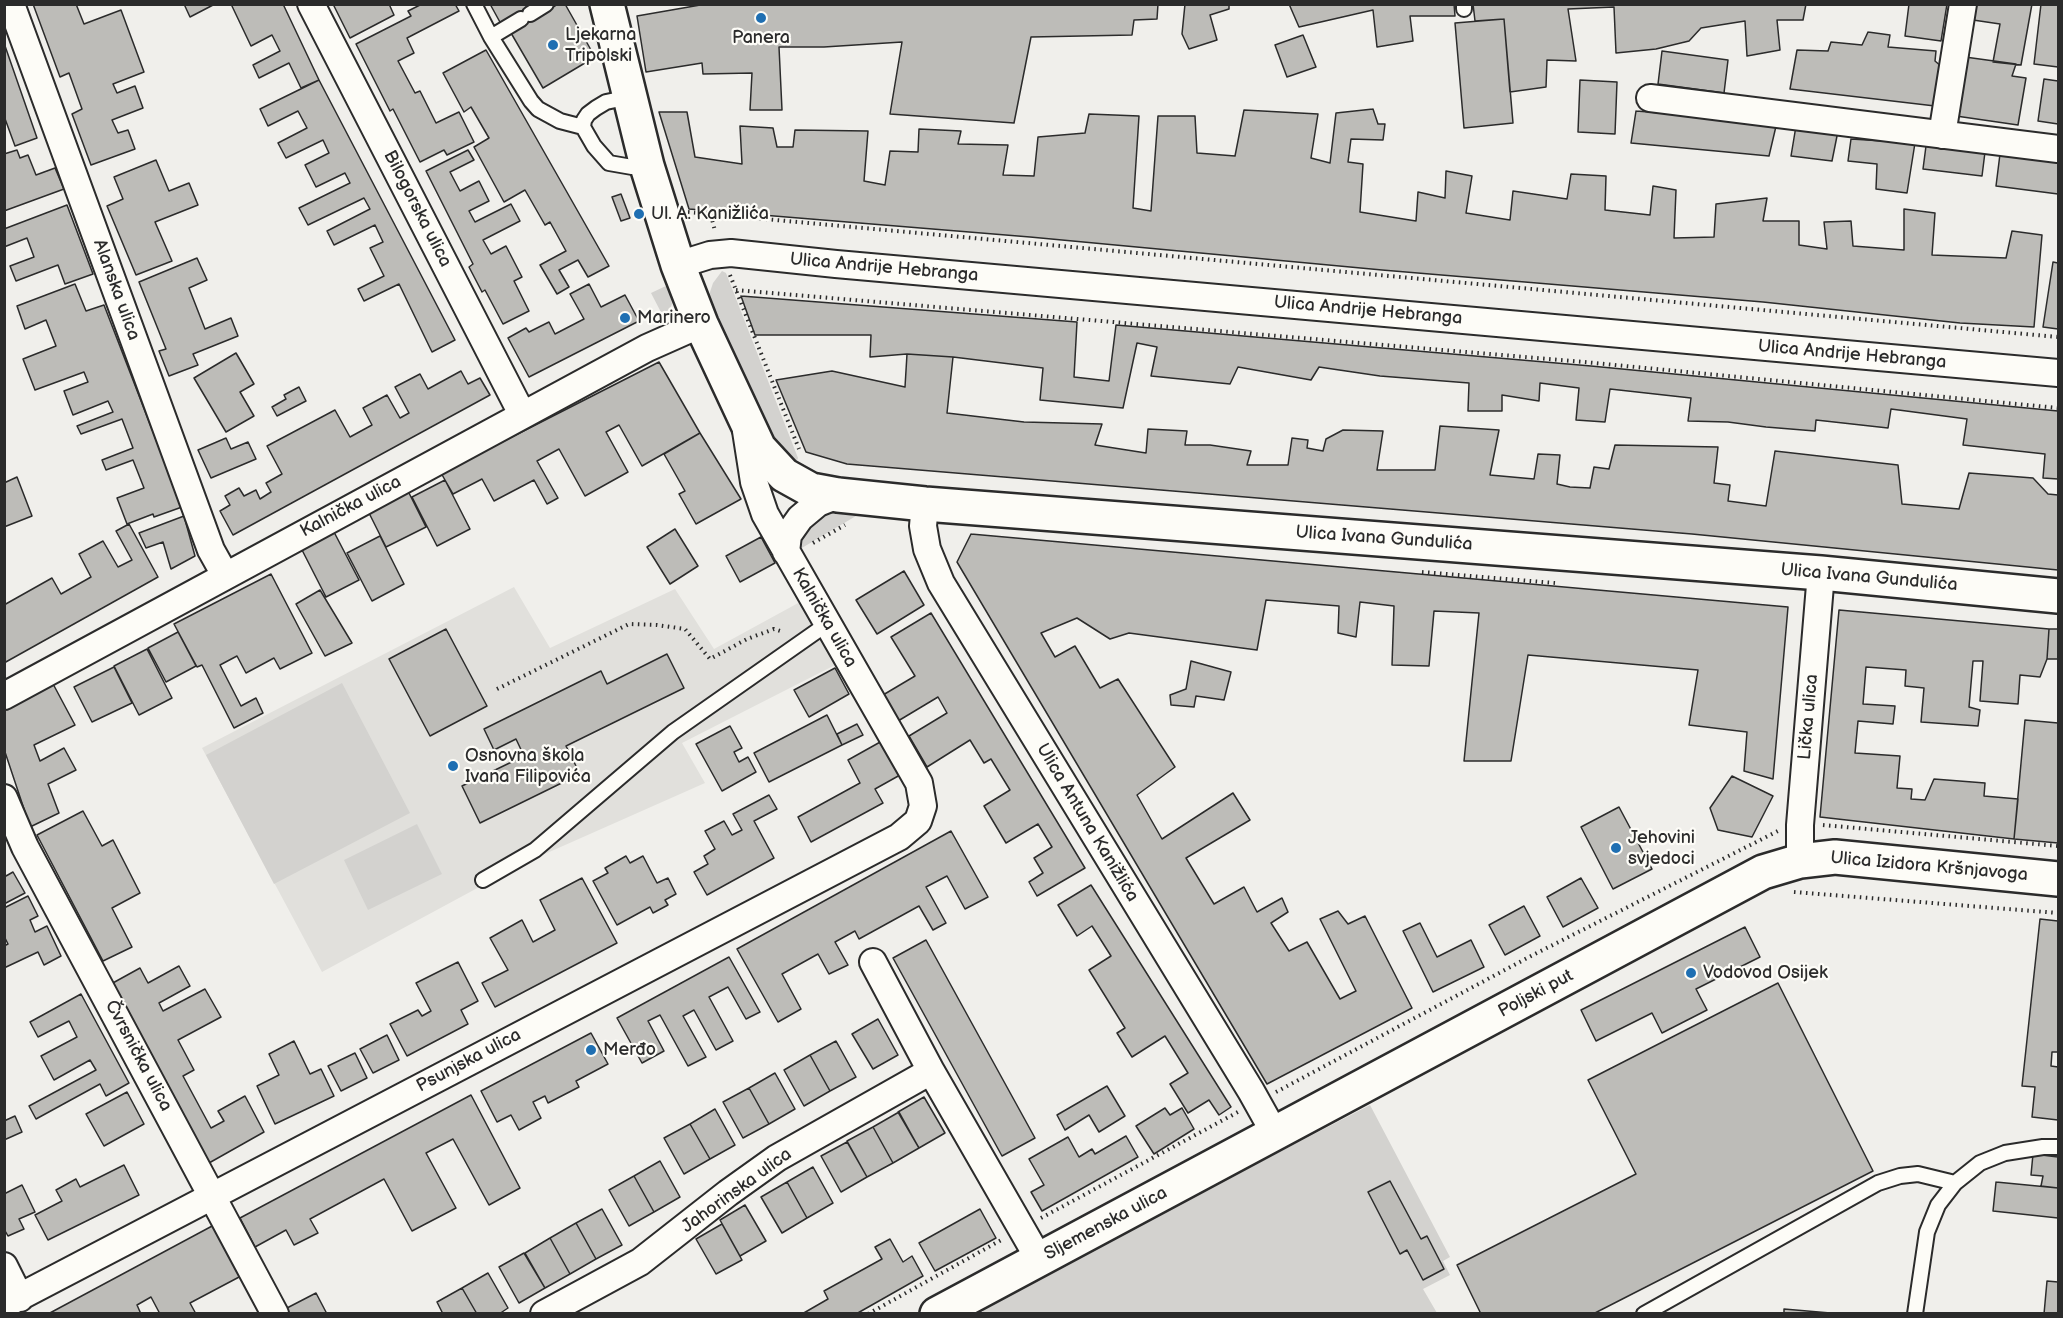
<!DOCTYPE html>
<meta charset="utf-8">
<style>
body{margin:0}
#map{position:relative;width:2063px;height:1318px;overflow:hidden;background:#f0efeb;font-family:"Balsamiq Sans",sans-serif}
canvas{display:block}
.frame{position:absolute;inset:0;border:6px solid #2b2b2b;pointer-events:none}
</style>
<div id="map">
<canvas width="2063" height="1318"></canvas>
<div class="frame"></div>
</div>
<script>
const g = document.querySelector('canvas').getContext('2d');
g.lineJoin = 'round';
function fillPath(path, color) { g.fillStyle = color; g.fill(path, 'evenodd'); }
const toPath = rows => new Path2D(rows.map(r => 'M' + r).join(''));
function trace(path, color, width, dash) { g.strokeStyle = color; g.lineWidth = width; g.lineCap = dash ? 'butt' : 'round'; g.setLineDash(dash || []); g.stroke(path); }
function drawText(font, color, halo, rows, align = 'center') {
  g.font = font + ' "Balsamiq Sans",sans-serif'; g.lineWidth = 4.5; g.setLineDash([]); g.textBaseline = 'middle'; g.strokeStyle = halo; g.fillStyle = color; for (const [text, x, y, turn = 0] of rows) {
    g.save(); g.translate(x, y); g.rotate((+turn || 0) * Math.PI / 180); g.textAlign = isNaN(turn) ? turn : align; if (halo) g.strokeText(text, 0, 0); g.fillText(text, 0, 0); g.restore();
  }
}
const built = toPath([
 [514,587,550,648,675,589,714,649,800,602,837,664,682,743,705,783,520,865,322,972,202,748]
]);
const green = toPath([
 [722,271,726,273,798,458,796,463,782,451,771,433,712,309,709,295,713,283],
 [668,285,672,304,665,320,651,293],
 [829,512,856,516,795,552,806,523],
 [342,683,410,813,274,884,206,755],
 [417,824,442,874,368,910,344,860],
 [1370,1105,1450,1257,1443,1261,1450,1275,1423,1289,1437,1313,984,1314,981,1307]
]);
const building = toPath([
 [33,4,76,4,84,24,121,10,144,72,113,84,117,93,135,86,143,108,112,120,118,133,128,130,135,149,91,165,72,114,82,109,69,73,60,77,33,4],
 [184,4,215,4,190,17,184,4],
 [231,4,283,4,319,80,301,88,289,63,259,78,253,65,280,51,272,35,251,46,231,4],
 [333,4,389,4,394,15,350,38,333,4],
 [422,4,455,4,459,11,407,38,414,53,398,61,415,93,420,91,436,123,459,112,474,142,447,155,444,150,420,162,393,109,390,111,356,44,411,16,408,11,422,4],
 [490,4,534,4,533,19,558,4,565,4,595,57,543,88,511,33,524,25,517,14,501,24,490,4],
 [706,4,1158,4,1157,19,1134,20,1132,35,1031,37,1014,123,890,114,902,42,824,47,779,47,782,110,750,110,752,73,703,74,702,63,646,72,637,16,706,4],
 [1185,4,1229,4,1229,9,1210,15,1217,40,1189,49,1182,34,1185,4],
 [1289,4,1454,4,1455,16,1410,16,1413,41,1377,47,1373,10,1299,27,1289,4],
 [1473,4,1806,4,1803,20,1777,20,1780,50,1747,56,1745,21,1701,28,1689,41,1656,49,1616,53,1614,7,1568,9,1576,61,1547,60,1546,87,1510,92,1504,19,1475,21,1473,4],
 [1909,4,1947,4,1941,41,1905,36,1909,4],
 [1976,4,2032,4,2021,65,1993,62,2000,24,1973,20,1976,4],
 [2041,4,2058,4,2058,67,2034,64,2041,4],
 [1504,19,1513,123,1464,128,1455,23,1504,19],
 [1868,32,1890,35,1888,47,1936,51,1935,61,1942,67,1935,106,1790,89,1797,50,1828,51,1831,42,1862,45,1868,32],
 [1303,35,1316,67,1287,77,1275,45,1303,35],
 [4,43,37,138,15,146,4,116,4,43],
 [486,50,609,266,588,277,578,260,559,270,569,287,557,294,540,265,566,251,550,222,545,225,525,190,504,202,474,147,489,138,471,107,464,112,443,73,486,50],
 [1662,51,1728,60,1724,93,1658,84,1662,51],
 [1965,57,2016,64,2012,76,2026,78,2018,125,1956,116,1965,57],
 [2044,79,2058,81,2058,124,2038,121,2044,79],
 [319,80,455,340,432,352,399,284,364,301,358,289,384,276,370,248,383,242,375,225,334,245,327,231,370,209,364,198,308,225,299,208,350,183,345,173,316,187,305,165,329,153,323,140,286,158,278,143,307,128,298,111,268,126,260,109,319,80],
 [1580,80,1617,82,1615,134,1578,132,1580,80],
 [1373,109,1378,124,1385,124,1383,140,1351,139,1348,162,1363,164,1360,212,1416,221,1418,192,1445,198,1446,171,1472,176,1466,213,1510,220,1513,191,1567,199,1571,174,1606,176,1605,210,1650,215,1653,186,1676,190,1674,238,1714,237,1716,204,1767,198,1763,221,1799,221,1799,245,1827,249,1824,222,1851,221,1853,246,1904,250,1904,209,1935,213,1932,255,2006,258,2012,231,2042,235,2034,327,1960,323,1763,302,1382,270,1030,237,689,209,659,112,687,112,695,157,742,164,740,126,773,128,777,147,793,147,795,130,868,131,864,181,885,185,890,151,918,152,919,129,961,131,958,144,1008,145,1003,175,1034,176,1038,137,1085,133,1089,114,1139,116,1133,208,1151,211,1158,116,1195,116,1197,153,1235,156,1244,110,1318,114,1311,158,1330,163,1336,113,1373,109],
 [1636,111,1777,122,1769,156,1631,143,1636,111],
 [1796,126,1838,131,1832,161,1791,156,1796,126],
 [1851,139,1915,143,1907,193,1876,189,1877,164,1848,161,1851,139],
 [1926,146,1985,152,1982,176,1923,169,1926,146],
 [17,150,20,158,28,155,36,175,55,168,64,189,4,211,4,154,17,150],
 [468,150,474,160,450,172,460,191,479,181,489,201,469,211,475,222,511,204,520,221,483,240,491,254,506,246,522,277,514,281,529,311,503,324,485,290,482,292,469,267,473,264,426,171,468,150],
 [2000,154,2058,161,2058,194,1996,186,2000,154],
 [156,160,169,191,189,183,198,205,155,222,172,261,136,275,107,206,123,199,114,177,156,160],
 [621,194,630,218,621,221,612,197,621,194],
 [67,205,93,274,65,284,58,265,16,281,10,266,34,257,27,238,4,247,4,229,67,205],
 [197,258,207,280,189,288,205,329,231,318,238,336,193,354,198,365,169,376,159,351,166,349,139,282,197,258],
 [2053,262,2058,263,2058,329,2043,327,2053,262],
 [75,284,86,311,104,305,182,507,154,517,153,514,127,524,117,498,144,488,133,460,106,470,102,460,133,448,122,419,81,434,77,426,113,412,108,401,73,415,64,391,88,382,84,372,35,390,23,359,56,346,46,320,25,329,17,306,75,284],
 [589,284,601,307,625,295,639,321,529,377,508,338,526,328,529,332,549,322,555,334,584,319,570,294,589,284],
 [741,296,1077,322,1074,377,1109,381,1116,325,1591,366,2058,411,2058,479,2043,478,2045,454,1963,445,1967,419,1891,409,1888,428,1816,420,1815,431,1766,427,1728,422,1688,421,1691,398,1610,389,1605,422,1576,420,1579,388,1540,383,1539,401,1502,395,1502,411,1468,411,1469,383,1380,376,1319,367,1311,380,1238,367,1230,384,1151,376,1157,347,1137,343,1123,408,1040,400,1043,368,953,357,907,354,870,357,871,335,755,335,741,296],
 [236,353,254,384,240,392,254,416,226,432,194,378,236,353],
 [907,354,953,357,947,413,1024,422,1102,424,1095,445,1146,453,1148,429,1187,431,1185,445,1210,445,1251,451,1247,465,1288,465,1292,438,1308,440,1307,448,1323,451,1326,439,1343,430,1383,431,1377,470,1435,470,1440,426,1499,430,1490,475,1534,479,1538,454,1560,455,1557,484,1570,487,1590,488,1594,467,1609,469,1615,445,1718,447,1714,483,1730,485,1728,501,1766,506,1775,451,1898,465,1902,504,1959,509,1969,473,2033,478,2048,494,2058,495,2058,570,1692,534,847,464,806,452,776,380,832,371,905,387,907,354],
 [659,362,700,433,642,466,619,425,606,432,628,472,585,496,559,449,537,461,558,498,547,504,534,480,494,501,482,479,453,494,441,473,659,362],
 [461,371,468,384,480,378,490,395,233,535,220,511,230,505,225,496,239,488,244,496,256,490,260,499,271,492,266,483,282,474,267,446,335,410,350,437,372,425,363,408,387,395,400,418,409,413,395,387,420,374,428,389,461,371],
 [299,387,306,401,277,416,272,407,286,399,284,395,299,387],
 [700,433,741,499,696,524,679,494,685,491,664,454,700,433],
 [226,438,231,449,248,442,256,459,211,478,198,450,226,438],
 [17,477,32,516,4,527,4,483,17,477],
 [445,480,470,529,437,546,412,497,445,480],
 [408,491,426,527,386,547,368,511,408,491],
 [184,516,195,556,171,569,163,542,146,548,139,533,184,516],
 [129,524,158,577,4,663,4,605,52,578,61,594,91,577,79,554,103,541,118,567,132,560,116,531,129,524],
 [675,529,698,566,670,584,647,547,675,529],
 [334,532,359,580,326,597,301,548,334,532],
 [971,534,1788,607,1773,779,1744,771,1747,732,1689,725,1698,670,1528,655,1511,761,1464,761,1479,613,1434,611,1429,666,1392,665,1394,606,1360,602,1356,637,1338,633,1339,606,1266,600,1257,650,1129,633,1110,639,1077,618,1041,633,1055,657,1075,646,1100,688,1118,679,1175,767,1137,795,1162,839,1233,793,1250,820,1186,858,1214,904,1244,887,1257,912,1282,898,1288,912,1271,923,1289,951,1307,942,1340,999,1356,991,1320,919,1338,911,1348,924,1365,916,1412,1008,1267,1084,957,562,971,534],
 [380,536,404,584,372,601,347,553,380,536],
 [761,537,775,563,740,582,726,556,761,537],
 [904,571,924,605,877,634,856,600,904,571],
 [271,574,312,653,280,669,274,658,246,673,237,656,220,665,241,706,256,698,263,713,234,728,202,665,197,667,174,624,271,574],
 [320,590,352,643,325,656,296,604,320,590],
 [1839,610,2049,629,2047,659,2040,677,2020,675,2018,704,1980,701,1983,661,1973,661,1969,707,1980,710,1978,726,1921,722,1924,688,1905,686,1906,670,1866,667,1863,704,1895,706,1893,724,1858,721,1855,753,1900,756,1897,788,1912,789,1911,799,1925,800,1934,779,1985,783,1984,796,2018,799,2014,839,1820,817,1839,610],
 [931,613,1085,868,1037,896,1029,882,1043,873,1034,858,1052,847,1038,824,1006,843,984,806,1010,790,991,759,984,763,970,740,927,767,909,736,947,713,938,697,898,721,883,695,915,676,891,637,931,613],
 [446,629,487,706,430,736,389,659,446,629],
 [2049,629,2058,629,2058,659,2047,659,2049,629],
 [178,632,196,666,166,682,148,648,178,632],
 [147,649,172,698,139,715,114,666,147,649],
 [667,654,684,688,566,746,580,774,480,823,462,786,524,756,516,739,494,750,484,729,601,671,607,684,667,654],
 [1191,661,1231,672,1224,700,1196,696,1194,707,1171,705,1170,695,1186,689,1191,661],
 [114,667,132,703,92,722,74,687,114,667],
 [835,668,849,694,809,717,794,690,835,668],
 [52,682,75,725,34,745,40,761,64,748,76,770,48,784,59,813,30,827,4,749,4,707,52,682],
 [827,715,842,745,769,782,754,753,827,715],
 [2025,720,2058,723,2058,843,2014,839,2025,720],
 [857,724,863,735,842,745,837,734,857,724],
 [730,726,742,748,734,752,739,762,748,757,756,772,722,791,696,744,730,726],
 [882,741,900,775,875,789,883,803,811,842,798,817,860,783,848,760,882,741],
 [1732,776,1773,796,1752,837,1718,830,1710,808,1732,776],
 [769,795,777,809,754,821,774,858,707,895,694,872,708,864,704,856,715,849,705,831,724,821,732,835,742,830,733,814,769,795],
 [1619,807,1652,869,1613,889,1581,827,1619,807],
 [83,811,102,846,113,840,140,893,112,908,132,947,103,961,37,835,83,811],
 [951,831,988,897,965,909,947,876,926,887,946,923,933,930,919,906,859,939,855,931,835,942,848,965,829,974,818,954,782,974,801,1009,778,1022,737,949,951,831],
 [626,856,630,863,643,856,657,883,668,878,676,894,665,900,668,905,653,913,650,907,617,925,593,881,608,873,605,868,626,856],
 [13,872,25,893,4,904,4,873,6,876,13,872],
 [582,878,617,943,495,1007,482,983,508,970,490,938,522,920,533,942,555,930,540,900,582,878],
 [1581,878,1598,908,1563,927,1547,897,1581,878],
 [1091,885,1231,1107,1219,1115,1209,1100,1188,1113,1170,1084,1188,1073,1165,1036,1132,1057,1117,1033,1125,1028,1089,970,1111,956,1092,926,1077,936,1058,905,1091,885],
 [28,896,38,916,30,920,35,932,47,926,61,956,44,965,38,952,4,968,4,946,8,944,4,936,4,908,28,896],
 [1524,906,1540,936,1505,955,1489,925,1524,906],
 [2040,919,2058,921,2058,1052,2052,1052,2051,1066,2058,1067,2058,1120,2032,1117,2035,1087,2022,1086,2040,919],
 [1420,923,1437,957,1471,940,1484,967,1433,992,1403,931,1420,923],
 [1745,927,1760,957,1696,989,1707,1010,1662,1033,1652,1013,1596,1041,1581,1010,1745,927],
 [926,940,1035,1138,1002,1156,893,958,926,940],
 [729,957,760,1012,746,1019,728,987,709,997,733,1041,716,1050,694,1010,683,1016,706,1057,688,1066,660,1015,648,1021,664,1051,642,1063,617,1018,729,957],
 [458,962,478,1001,461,1010,468,1024,407,1056,390,1024,418,1010,422,1016,431,1011,416,983,458,962],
 [179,966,190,986,159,1003,163,1011,205,989,221,1017,178,1040,194,1070,183,1076,211,1128,224,1121,218,1111,245,1096,264,1132,209,1163,111,984,140,968,148,983,179,966],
 [1778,983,1873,1171,1593,1314,1481,1314,1457,1265,1636,1174,1588,1080,1778,983],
 [81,994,129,1083,106,1096,100,1084,36,1119,29,1106,96,1070,90,1060,54,1080,41,1056,77,1037,69,1021,38,1037,30,1022,81,994],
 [878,1019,898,1055,873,1069,852,1034,878,1019],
 [591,1033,608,1064,576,1081,579,1087,548,1103,545,1096,533,1102,541,1118,519,1130,511,1115,497,1122,481,1091,591,1033],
 [387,1035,399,1060,373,1073,360,1049,387,1035],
 [294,1041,310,1074,321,1069,334,1096,275,1124,257,1086,279,1075,269,1054,294,1041],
 [836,1041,856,1077,830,1091,810,1055,836,1041],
 [355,1053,367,1078,341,1091,328,1066,355,1053],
 [810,1055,830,1091,804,1106,784,1070,810,1055],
 [775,1073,795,1109,769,1124,749,1088,775,1073],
 [1107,1086,1125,1116,1099,1132,1089,1115,1065,1130,1057,1115,1107,1086],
 [749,1088,769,1124,743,1138,723,1102,749,1088],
 [127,1092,144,1124,104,1146,86,1114,127,1092],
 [471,1095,520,1188,489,1205,453,1139,426,1153,456,1208,412,1231,384,1179,310,1219,318,1233,294,1245,286,1230,255,1247,240,1218,471,1095],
 [924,1097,945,1133,919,1148,898,1112,924,1097],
 [1165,1108,1170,1115,1182,1108,1194,1129,1154,1154,1136,1126,1165,1108],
 [715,1109,735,1145,710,1159,690,1124,715,1109],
 [899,1112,919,1148,893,1163,873,1127,899,1112],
 [15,1116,22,1132,4,1140,4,1121,15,1116],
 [690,1124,710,1159,684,1174,664,1138,690,1124],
 [873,1127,893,1163,867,1177,847,1141,873,1127],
 [1126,1136,1138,1157,1042,1211,1031,1192,1044,1185,1029,1159,1068,1137,1079,1157,1092,1149,1095,1154,1126,1136],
 [847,1142,867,1177,841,1192,821,1156,847,1142],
 [2033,1154,2058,1157,2058,1188,2041,1186,2043,1176,2031,1175,2033,1154],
 [660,1161,680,1197,654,1212,634,1176,660,1161],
 [124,1165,139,1195,48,1240,35,1215,62,1201,56,1190,76,1179,80,1187,124,1165],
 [813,1167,833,1203,807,1218,787,1182,813,1167],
 [634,1176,654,1212,629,1226,609,1190,634,1176],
 [1390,1181,1421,1239,1427,1236,1444,1269,1423,1280,1407,1250,1400,1254,1368,1192,1390,1181],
 [787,1182,807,1218,782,1233,761,1197,787,1182],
 [1996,1182,2058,1188,2058,1218,1993,1211,1996,1182],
 [22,1185,35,1212,19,1219,24,1229,8,1236,4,1229,4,1194,22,1185],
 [745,1205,766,1241,740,1256,720,1220,745,1205],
 [602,1209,622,1245,596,1259,576,1223,602,1209],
 [980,1209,996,1238,935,1271,919,1243,980,1209],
 [576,1223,596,1259,570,1274,550,1238,576,1223],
 [722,1224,742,1260,716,1274,696,1239,722,1224],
 [214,1225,241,1276,190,1303,196,1314,160,1314,151,1297,137,1305,141,1314,48,1314,214,1225],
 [550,1238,570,1274,545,1288,525,1253,550,1238],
 [890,1239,903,1262,912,1256,923,1276,856,1314,802,1314,828,1299,824,1291,882,1259,875,1247,890,1239],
 [524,1253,545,1288,519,1303,499,1267,524,1253],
 [488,1273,508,1308,499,1314,477,1314,462,1288,488,1273],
 [2047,1281,2058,1282,2058,1314,2044,1314,2047,1281],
 [462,1288,477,1314,443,1314,437,1302,462,1288],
 [316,1293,327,1314,290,1314,287,1308,316,1293],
 [1784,1309,1842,1314,1784,1314,1784,1309]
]);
const path = toPath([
 [688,212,2058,337],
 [711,215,715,231],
 [730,275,799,449],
 [736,290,1584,362,2058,408],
 [813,543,845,525],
 [1422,572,1555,583],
 [497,689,629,624,657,625,685,629,710,659,747,639,774,629,783,632],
 [1823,825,2058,846],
 [1794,892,2058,913],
 [1276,1092,1531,956,1778,831],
 [1041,1218,1238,1112],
 [868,1314,1003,1239]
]);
const service = toPath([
 [474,4,491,37,531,101,538,109,560,121,583,127],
 [1464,4,1464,9],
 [530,14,546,4],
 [491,37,521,19],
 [630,97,606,102,596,108,588,114,584,120,583,127,594,146,609,163,632,167,647,166],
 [483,880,535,850,673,732,827,624],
 [1644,1314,1878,1183,1900,1176,1918,1174,1955,1183],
 [1915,1314,1927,1232,1938,1205,1955,1183,1980,1163,2005,1153,2043,1147,2058,1147]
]);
const minor = toPath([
 [11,4,211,550,225,575],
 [311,4,522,414],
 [1650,98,2058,149],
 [1942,135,1963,4],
 [678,265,710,255,731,253,836,264,2058,373],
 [925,504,923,526,927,549,941,583,1251,1091,1275,1134],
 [786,552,788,535,800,518,818,503,838,495],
 [4,696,647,348,701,324],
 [4,798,25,847,275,1314],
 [1800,861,1800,825,1821,573],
 [873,962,931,1071],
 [4,1266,20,1298],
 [4,1305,899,837,918,821,923,806,919,783,765,514,754,482,746,431],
 [544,1314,640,1262,728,1193,777,1158,931,1071,1039,1259]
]);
const tertiary = toPath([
 [937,1314,1763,872,1800,861,1835,857,2058,879]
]);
const secondary = toPath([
 [607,4,647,166,678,265,701,324,759,448,784,475,811,490,838,495,925,504,1821,573,2058,596]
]);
const markers = [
 [761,18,6,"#1f6fb2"],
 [553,45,6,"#1f6fb2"],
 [639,214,6,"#1f6fb2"],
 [625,318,6,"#1f6fb2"],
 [453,766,6,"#1f6fb2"],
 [1616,848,6,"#1f6fb2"],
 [1691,973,6,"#1f6fb2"],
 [591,1050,6,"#1f6fb2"]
];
const poiNames = [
 ["Ljekarna",565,35],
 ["Tripolski",565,56],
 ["Panera",761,38,"center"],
 ["Ul. A. Kanižlića",651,214],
 ["Marinero",637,318],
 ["Osnovna škola",465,756],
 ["Ivana Filipovića",465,777],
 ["Jehovini",1628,838],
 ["svjedoci",1628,859],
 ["Vodovod Osijek",1703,973],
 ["Merđo",603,1050]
];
const streetNames = [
 ["Bilogorska ulica",417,209,63],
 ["Ulica Andrije Hebranga",884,268,5],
 ["Alanska ulica",116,290,70],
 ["Ulica Andrije Hebranga",1368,311,5],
 ["Ulica Andrije Hebranga",1852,355,5],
 ["Kalnička ulica",351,507,-28],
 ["Ulica Ivana Gundulića",1384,539,4],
 ["Ulica Ivana Gundulića",1869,578,5],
 ["Kalnička ulica",824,618,60],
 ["Lička ulica",1809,717,-85],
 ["Ulica Antuna Kanižlića",1087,823,59],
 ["Ulica Izidora Kršnjavoga",1929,867,5],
 ["Poljski put",1536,994,-28],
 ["Čvrsnička ulica",138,1056,62],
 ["Psunjska ulica",469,1061,-28],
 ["Jahorinska ulica",737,1191,-36],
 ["Sljemenska ulica",1106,1224,-28]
];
fillPath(built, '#e1e0dc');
fillPath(green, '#d3d2cf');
fillPath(building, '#bdbcb8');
trace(building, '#2b2b2b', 1.5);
trace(service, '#2b2b2b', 18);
trace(minor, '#2b2b2b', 30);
trace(tertiary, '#2b2b2b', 38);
trace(secondary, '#2b2b2b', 38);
trace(path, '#2b2b2b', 4, [1.5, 4.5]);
trace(service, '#fdfcf7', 14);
trace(minor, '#fdfcf7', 26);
trace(tertiary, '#fdfcf7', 33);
trace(secondary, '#fdfcf7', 33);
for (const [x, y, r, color] of markers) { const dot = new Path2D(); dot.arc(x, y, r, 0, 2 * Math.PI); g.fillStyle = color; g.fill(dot); trace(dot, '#fdfcf7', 2); }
drawText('18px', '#2b2b2b', '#fdfcf7', poiNames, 'left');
drawText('18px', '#2b2b2b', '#fdfcf7', streetNames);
</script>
